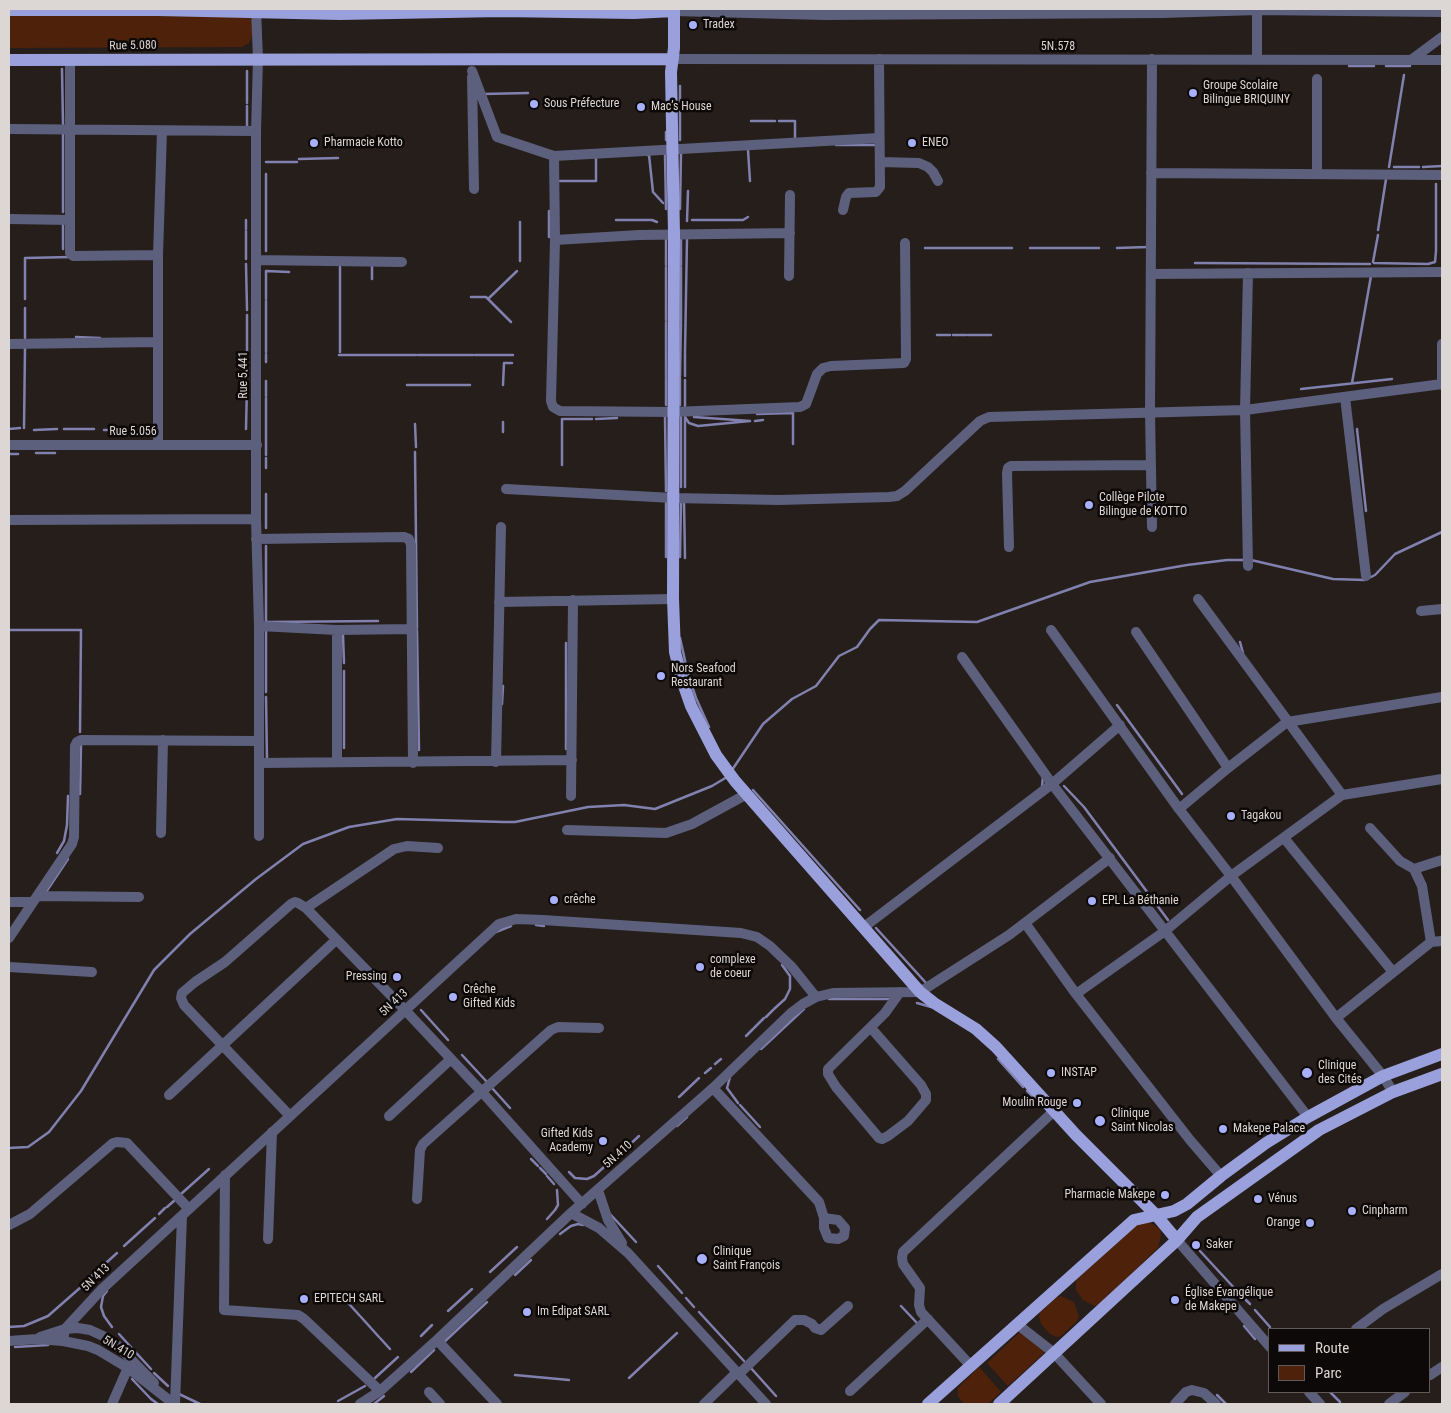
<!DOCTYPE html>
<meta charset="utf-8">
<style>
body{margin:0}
#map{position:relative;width:1451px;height:1413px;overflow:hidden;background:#261e1b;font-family:"Roboto Condensed",sans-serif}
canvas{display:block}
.frame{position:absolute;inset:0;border:10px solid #dcd6d4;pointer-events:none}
.legend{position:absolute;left:1268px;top:1328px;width:162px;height:65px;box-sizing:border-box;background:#0d0908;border:1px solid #605b5a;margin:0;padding:6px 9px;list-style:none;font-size:15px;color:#dcd6d4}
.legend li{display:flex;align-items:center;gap:10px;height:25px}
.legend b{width:25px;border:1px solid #605b5a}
</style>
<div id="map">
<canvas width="1451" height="1413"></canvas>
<div class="frame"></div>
<ul class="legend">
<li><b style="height:6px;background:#99a0db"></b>Route</li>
<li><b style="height:14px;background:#4e220a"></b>Parc</li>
</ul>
</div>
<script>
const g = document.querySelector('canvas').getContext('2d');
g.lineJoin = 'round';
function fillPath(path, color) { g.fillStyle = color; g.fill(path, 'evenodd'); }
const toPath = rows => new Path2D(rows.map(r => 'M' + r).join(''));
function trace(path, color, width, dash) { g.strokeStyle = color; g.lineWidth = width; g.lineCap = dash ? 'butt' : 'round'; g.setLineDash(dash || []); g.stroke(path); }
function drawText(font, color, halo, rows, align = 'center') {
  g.font = font + ' "Roboto Condensed",sans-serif'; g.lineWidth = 5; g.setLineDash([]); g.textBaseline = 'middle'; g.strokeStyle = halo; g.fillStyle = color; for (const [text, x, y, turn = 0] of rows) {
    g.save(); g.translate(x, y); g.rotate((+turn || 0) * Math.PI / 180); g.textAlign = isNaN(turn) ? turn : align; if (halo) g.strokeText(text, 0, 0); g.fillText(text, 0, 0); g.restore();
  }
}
const green = toPath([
 [9,16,249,16,253,21,252,37,249,43,242,47,9,48],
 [1149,1222,1160,1229,1161,1236,1158,1248,1098,1305,1094,1306,1083,1300,1076,1290,1076,1280,1136,1224],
 [1061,1296,1074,1302,1079,1316,1076,1322,1061,1336,1056,1337,1050,1334,1041,1324,1039,1316,1040,1312,1056,1298],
 [1021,1331,1045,1350,1043,1354,1008,1386,987,1363],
 [979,1367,1001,1392,988,1404,964,1404,958,1396,958,1388]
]);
const stream = toPath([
 [1349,66,1374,66],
 [1386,66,1410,66],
 [62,69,63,124],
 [680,86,680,140],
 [483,94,528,93],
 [247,103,247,71],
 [247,106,247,126],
 [751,121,775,121],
 [779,121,795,121,795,141],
 [63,134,63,212],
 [666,140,666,132],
 [836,145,875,145],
 [748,150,750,181],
 [665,154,666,209],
 [647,155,649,155,653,192,663,203],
 [299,159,338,158],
 [266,162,297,162],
 [1389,167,1404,75],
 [1394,167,1419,167],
 [1423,167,1442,166],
 [266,174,266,251],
 [560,181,596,181,596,156],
 [680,209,681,153],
 [549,211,549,237],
 [246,220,246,229],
 [616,220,652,220,657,222],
 [692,220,743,220,748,217],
 [687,221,688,191],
 [520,222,520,261],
 [63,224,63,249],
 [1378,230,1386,179],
 [246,231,246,259],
 [666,238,666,265],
 [681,238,681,265],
 [925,248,1012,248],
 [1030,248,1099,248],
 [1117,248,1147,247,1147,245],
 [1373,262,1378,235],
 [1195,263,1370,264],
 [1374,263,1428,264,1435,262,1436,251,1436,184],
 [246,264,247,310],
 [372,265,372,279],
 [340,267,340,352],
 [666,267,666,320],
 [681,267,681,321],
 [471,297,486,297,511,322],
 [489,298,517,271],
 [25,299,25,258,71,257],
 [266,299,266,271,289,272],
 [25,308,25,338],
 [247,315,247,366],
 [666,322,666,377],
 [937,335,950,335],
 [953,335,966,335],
 [968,335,977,335],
 [978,335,991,335],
 [76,337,100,338],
 [266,352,266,301],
 [685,352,687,238],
 [685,353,685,376],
 [266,354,266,362],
 [339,355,416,355],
 [418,355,473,355],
 [475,355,513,355],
 [680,376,681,323],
 [247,378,247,370],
 [666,378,666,405],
 [680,378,680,405],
 [685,380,685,406],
 [266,381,266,396],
 [1352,383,1371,276],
 [407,385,470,385],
 [503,385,504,363,512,363],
 [1301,389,1392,379],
 [266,398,266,455],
 [757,414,793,413,793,444],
 [664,415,665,417,666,491],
 [681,417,681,487],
 [685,417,689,423,698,426,750,421,694,417],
 [685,418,685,487],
 [596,419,617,418],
 [755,421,763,420],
 [503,422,503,432],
 [415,424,416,447],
 [24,428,25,348],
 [9,429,20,428],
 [64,429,94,429],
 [246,429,247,385],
 [1357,429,1366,511],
 [34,430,57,429],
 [104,430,151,430],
 [415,452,417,628],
 [36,453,55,453],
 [9,454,18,454],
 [266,458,266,468],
 [562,465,562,419,592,419],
 [666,501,666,557],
 [684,501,685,558],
 [266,528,266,494],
 [266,546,266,622,378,621],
 [680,557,681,503],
 [1251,560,1333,579,1365,580,1375,575,1395,554,1442,532],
 [266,629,266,692],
 [9,630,81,630,80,732],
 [417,630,419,750],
 [343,635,344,663],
 [680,638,688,674,696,698,709,727],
 [1240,642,1243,653],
 [344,671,344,748],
 [266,697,267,760],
 [502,704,503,686],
 [1117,705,1182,794],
 [566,749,566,643],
 [732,770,763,724,792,699,816,686,839,656,857,647,870,629,879,620,977,622,1090,582,1187,565,1227,560,1245,560],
 [1064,786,1084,807,1168,920],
 [1042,787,1043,776],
 [753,790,860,910],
 [80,794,81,745],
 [57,853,64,841,67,825,68,796],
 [46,892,68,859],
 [536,925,544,926],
 [876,928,927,984],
 [496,932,511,926],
 [829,999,891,999],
 [917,1003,931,1007],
 [774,1009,785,999,790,989,790,976,782,965],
 [421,1010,448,1040],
 [766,1017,773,1010],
 [754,1028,764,1018],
 [746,1036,753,1029],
 [761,1049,804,1009],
 [462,1055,487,1082],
 [998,1059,1023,1087],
 [715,1064,721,1059],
 [705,1073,711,1068],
 [730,1077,727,1088,738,1103],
 [492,1088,510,1108],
 [1027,1091,1041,1106],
 [679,1097,699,1078],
 [740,1105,760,1127],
 [677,1126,687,1117],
 [9,1148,28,1147,49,1132,81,1091,154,970,190,934,256,879,303,844,349,827,397,819,504,822,515,822,588,807,624,805,655,809,712,786,727,777],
 [625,1149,639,1136],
 [531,1159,538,1166],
 [540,1168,546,1174],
 [569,1172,575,1178,587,1179,594,1176,614,1158],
 [547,1176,554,1184],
 [181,1194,209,1169],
 [167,1207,175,1200],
 [159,1214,165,1208],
 [610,1214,636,1242],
 [547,1219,555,1210,558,1205,557,1190],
 [560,1234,571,1226,578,1224,583,1225],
 [124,1246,155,1218],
 [1200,1251,1237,1291],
 [658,1266,682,1293],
 [490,1272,517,1247],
 [515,1275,531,1260],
 [84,1283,117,1253],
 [107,1291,103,1296,101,1307,104,1316,112,1327],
 [1240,1294,1250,1304],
 [341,1295,360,1316],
 [686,1298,694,1307],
 [901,1306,918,1324],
 [1255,1310,1270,1327],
 [448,1311,472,1289],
 [699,1312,744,1361],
 [361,1317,379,1337],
 [1244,1326,1255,1339],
 [9,1327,24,1326,48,1316,81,1287],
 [119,1334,151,1369],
 [421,1336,432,1325],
 [380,1338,390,1349],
 [443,1343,487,1302],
 [15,1347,48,1345],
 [750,1367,776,1396],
 [411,1372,434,1350],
 [154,1373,168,1386],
 [515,1375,569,1380],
 [375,1378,398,1357],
 [629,1378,677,1333],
 [132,1379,151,1399,158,1404],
 [1330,1392,1340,1402],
 [179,1394,200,1404],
 [1217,1395,1226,1404],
 [338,1401,365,1386],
 [374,1404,384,1396]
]);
const minor = toPath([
 [256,9,258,59,256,131,256,519,259,626,259,836],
 [674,11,824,15,1163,13,1257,10,1442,12],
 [673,59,1442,60],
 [1152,59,1150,412,1152,527],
 [1257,59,1257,9],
 [70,60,70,253,73,256,158,255],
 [1411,60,1442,37],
 [472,71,497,137,554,156,879,138],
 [472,77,474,189],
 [1317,79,1317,174],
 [9,129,256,131],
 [554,156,555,240,639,235,790,233],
 [880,162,919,163,928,167,933,172,938,181],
 [1151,173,1442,175],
 [843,210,846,197,849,193,876,192,880,187,879,59],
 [9,219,70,220],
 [555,240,551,401,553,407,560,411,673,412,800,407,806,404,817,374,823,368,831,366,904,363,906,359,905,243],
 [256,260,402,262],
 [1151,274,1442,272],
 [789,276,790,195],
 [9,344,158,342],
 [1442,385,1442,344],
 [1345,397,1366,576],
 [158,444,158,255,162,131],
 [9,445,257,445],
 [506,489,673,498,779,500,889,497,897,496,905,491,980,421,989,417,1245,410,1442,384],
 [9,520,256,519],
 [256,539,404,537,409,539,411,545,413,763],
 [1009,547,1007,473,1008,468,1011,466,1151,465],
 [1248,566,1245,410,1248,273],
 [1198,599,1342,795],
 [499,602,673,599],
 [1421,611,1442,609],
 [259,626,337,630,411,629],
 [337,630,337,761],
 [1051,630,1179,809,1231,876,1336,1018,1383,1076,1393,1092],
 [1136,632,1228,768],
 [962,657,1052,784,1308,1117],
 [496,762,501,527],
 [259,763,572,760],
 [571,796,573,600],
 [1179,809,1228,768,1287,722,1442,697],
 [1370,828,1400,861,1414,869,1422,886,1431,942],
 [567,830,666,833,692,824,747,794],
 [161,833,163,740],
 [1284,838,1393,972],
 [1414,869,1442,860],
 [37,896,139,897],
 [9,902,33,902],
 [306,908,394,849,407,846,438,848],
 [1025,923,1076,994],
 [864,927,1052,784,1120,725],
 [9,938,72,844,74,837,75,746,77,742,81,740,259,741],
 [9,967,92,972],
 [1336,1018,1431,942,1442,941],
 [871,1028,921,1085,926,1094,926,1100,908,1121,888,1136,882,1139,879,1138,836,1087,828,1074,828,1069,885,1013,900,992],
 [713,1088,819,1202,824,1218,824,1228,828,1238,838,1239,844,1236,845,1228,838,1220,824,1218],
 [169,1095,336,940],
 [290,1116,184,1005,181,998,182,993,195,982,225,962,291,904,295,902,298,903,306,908,405,1010,482,1092,582,1204],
 [389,1116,451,1059],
 [225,1175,224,1310,298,1315,304,1319,380,1391],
 [1221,1176,1190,1140,1076,994,1165,931,1231,876,1342,795,1442,779],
 [598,1190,608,1220,622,1243],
 [417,1199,420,1150,423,1144,551,1030,558,1027,599,1028],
 [571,1213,599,1228,628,1253,766,1404],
 [9,1225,30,1214,113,1143,117,1142,127,1143,189,1209],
 [268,1239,272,1132],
 [1177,1240,1270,1347],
 [1017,1324,1054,1353,1101,1404],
 [1356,1329,1383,1309,1442,1274],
 [40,1337,65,1329,78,1328,90,1330,103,1336,118,1346,154,1383],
 [437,1340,497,1404],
 [9,1341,37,1339,63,1341,88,1346,98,1350,128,1368,174,1404],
 [63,1341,65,1329,102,1289,499,924,516,919,543,920,741,933,757,937,770,946,792,967,816,997],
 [970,1365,921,1312,919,1305,920,1288,903,1264,902,1258,903,1252,1054,1111],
 [739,1374,795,1320,804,1320,812,1324,815,1328,821,1330,848,1306],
 [1430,1375,1442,1367],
 [850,1391,928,1319],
 [429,1392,440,1404],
 [1309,1392,1320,1404],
 [112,1404,130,1363],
 [175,1404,182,1216],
 [360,1404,380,1391,437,1340,571,1213,713,1088,791,1013,803,1004,816,997,833,993,920,992,1009,935,1110,858],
 [704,1404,737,1372],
 [1175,1404,1186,1392,1192,1390,1204,1393,1216,1404],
 [1389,1404,1405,1392]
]);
const major = toPath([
 [674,9,674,48,671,72,674,234,673,599,675,652,683,683,691,706,716,755,735,781,920,992,934,1003,976,1029,996,1047,1076,1135,1156,1215,1177,1240],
 [9,10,158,10,340,14,501,11,634,13,674,11],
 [9,60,673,59],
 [928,1404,1134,1220,1174,1211,1187,1204,1221,1176,1266,1143,1308,1117,1383,1076,1442,1054],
 [999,1404,1177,1240,1197,1217,1319,1130,1393,1092,1442,1074]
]);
const markers = [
 [693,25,5,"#a8b0fc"],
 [1193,93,5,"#a8b0fc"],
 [534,104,5,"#a8b0fc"],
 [641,107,5,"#a8b0fc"],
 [314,143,5,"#a8b0fc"],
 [912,143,5,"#a8b0fc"],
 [1089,505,5,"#a8b0fc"],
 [661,676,5,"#a8b0fc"],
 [1231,816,5,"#a8b0fc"],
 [554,900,5,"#a8b0fc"],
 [1092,901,5,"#a8b0fc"],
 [700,967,5,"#a8b0fc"],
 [397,977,5,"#a8b0fc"],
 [453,997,5,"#a8b0fc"],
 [1051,1073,5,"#a8b0fc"],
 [1307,1073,6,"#a8b0fc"],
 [1077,1103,5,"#a8b0fc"],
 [1100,1121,6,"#a8b0fc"],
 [1223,1129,5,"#a8b0fc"],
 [603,1141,5,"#a8b0fc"],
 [1165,1195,5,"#a8b0fc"],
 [1258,1199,5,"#a8b0fc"],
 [1352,1211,5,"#a8b0fc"],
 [1310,1223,5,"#a8b0fc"],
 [1196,1245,5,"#a8b0fc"],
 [702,1259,6,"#a8b0fc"],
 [304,1299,5,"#a8b0fc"],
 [1175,1300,5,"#a8b0fc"],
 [527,1312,5,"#a8b0fc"]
];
const poiNames = [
 ["Tradex",703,25],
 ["Groupe Scolaire",1203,86],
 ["Bilingue BRIQUINY",1203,100],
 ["Sous Préfecture",544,104],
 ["Mac’s House",651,107],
 ["Pharmacie Kotto",324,143],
 ["ENEO",922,143],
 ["Collège Pilote",1099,498],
 ["Bilingue de KOTTO",1099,512],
 ["Nors Seafood",671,669],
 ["Restaurant",671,683],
 ["Tagakou",1241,816],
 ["crêche",564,900],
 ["EPL La Béthanie",1102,901],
 ["complexe",710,960],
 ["de coeur",710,974],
 ["Pressing",387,977,"right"],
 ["Crêche",463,990],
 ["Gifted Kids",463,1004],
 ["Clinique",1318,1066],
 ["des Cités",1318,1080],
 ["INSTAP",1061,1073],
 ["Moulin Rouge",1067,1103,"right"],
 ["Clinique",1111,1114],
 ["Saint Nicolas",1111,1128],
 ["Makepe Palace",1233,1129],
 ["Gifted Kids",593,1134,"right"],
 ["Academy",593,1148,"right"],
 ["Pharmacie Makepe",1155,1195,"right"],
 ["Vénus",1268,1199],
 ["Cinpharm",1362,1211],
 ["Orange",1300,1223,"right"],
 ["Saker",1206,1245],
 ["Clinique",713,1252],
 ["Saint François",713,1266],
 ["Église Évangélique",1185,1293],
 ["de Makepe",1185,1307],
 ["EPITECH SARL",314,1299],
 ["Im Edipat SARL",537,1312]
];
const streetNames = [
 ["Rue 5.080",133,46,-1],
 ["5N.578",1058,47],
 ["Rue 5.441",244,375,-90],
 ["Rue 5.056",133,432],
 ["5N 413",394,1003,-43],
 ["5N.410",618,1155,-42],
 ["5N 413",96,1278,-44],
 ["5N.410",118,1348,31]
];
fillPath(green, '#4e220a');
trace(stream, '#8081ae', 2.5);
trace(minor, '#5c607d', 10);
trace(major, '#99a0db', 12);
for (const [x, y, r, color] of markers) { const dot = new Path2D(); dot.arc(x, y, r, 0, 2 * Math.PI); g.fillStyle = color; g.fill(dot); trace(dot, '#0d0908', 2); }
drawText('12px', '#dcd6d4', '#0d0908', poiNames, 'left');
drawText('12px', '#dcd6d4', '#0d0908', streetNames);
</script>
